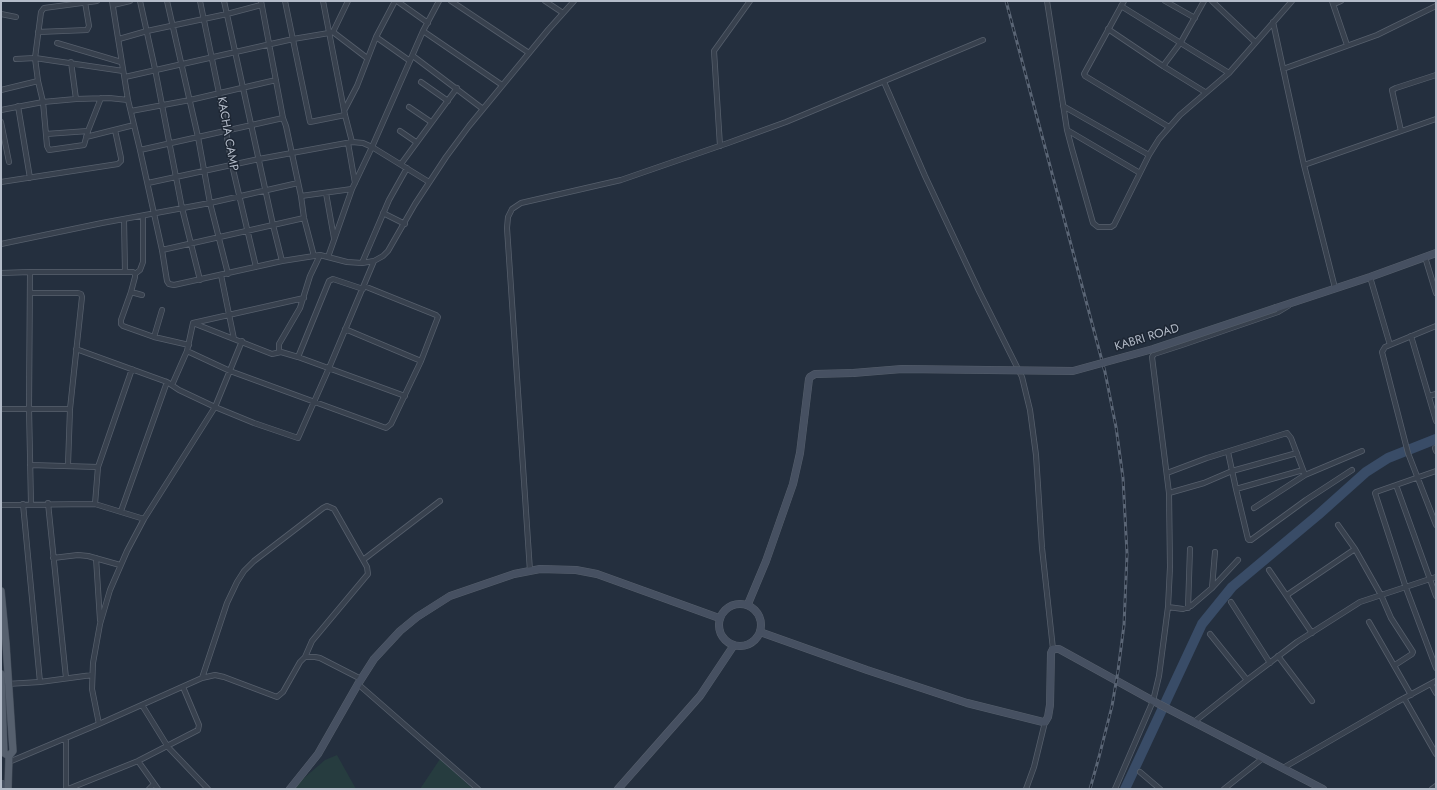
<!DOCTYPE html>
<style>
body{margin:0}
#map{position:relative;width:1437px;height:790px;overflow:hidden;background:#242f3e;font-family:Jost,sans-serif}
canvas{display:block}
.frame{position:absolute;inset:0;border:2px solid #b4bcc9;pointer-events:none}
</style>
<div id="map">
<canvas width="1437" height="790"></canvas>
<div class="frame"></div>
</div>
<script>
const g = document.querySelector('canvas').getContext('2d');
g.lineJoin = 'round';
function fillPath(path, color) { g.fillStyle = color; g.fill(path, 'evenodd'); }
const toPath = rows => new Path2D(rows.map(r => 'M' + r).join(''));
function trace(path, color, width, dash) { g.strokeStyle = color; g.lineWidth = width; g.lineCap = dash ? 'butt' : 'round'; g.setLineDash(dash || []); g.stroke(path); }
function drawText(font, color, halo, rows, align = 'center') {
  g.font = font + ' Jost,sans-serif'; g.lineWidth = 3; g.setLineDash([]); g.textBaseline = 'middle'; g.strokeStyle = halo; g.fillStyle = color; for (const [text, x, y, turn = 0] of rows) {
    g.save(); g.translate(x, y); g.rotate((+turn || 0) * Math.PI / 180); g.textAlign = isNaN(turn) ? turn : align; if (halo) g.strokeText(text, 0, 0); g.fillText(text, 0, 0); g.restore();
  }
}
const green = toPath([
 [337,755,356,789,294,789,304,778,325,760],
 [440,759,473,789,420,789]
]);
const river = toPath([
 [1125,789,1202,624,1232,587,1318,515,1366,472,1388,458,1436,439]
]);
const street = toPath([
 [97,1,44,8,41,12,35,58,38,81,43,102,47,146,49,150,84,145,88,131,101,98],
 [112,1,128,100,140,150,162,250,167,281,169,284,174,285,282,261,314,256,320,255,347,262,362,263,374,261,383,256,388,251,415,204,446,157,469,126,548,30,574,1],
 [140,1,155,69,182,208,200,280],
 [167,1,198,137,210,203,228,274],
 [200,1,219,93,232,165,256,267],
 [224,1,273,225,282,261],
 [261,1,283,118,286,126,301,196,304,218,314,256],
 [285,1,310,122,345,115],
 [323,1,345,115,352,142],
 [397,1,428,23],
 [451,1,529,53],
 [545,1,563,13],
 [1047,1,1067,130,1072,149,1093,223,1098,227,1111,227,1114,225,1149,155,1159,139,1180,115,1229,73,1292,1],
 [1124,1,1084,74,1085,76,1169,127],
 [1165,1,1195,18],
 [1212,1,1255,42],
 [1332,1,1347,45],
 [1334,4,1341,1],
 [113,5,130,1],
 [1121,6,1229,73],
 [1,14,16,17],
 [1273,22,1304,165,1335,288],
 [1108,29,1163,66,1205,92],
 [423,31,502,85],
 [38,32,87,30,89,26,85,2],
 [333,32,367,58],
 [376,37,410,61],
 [119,39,147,31,227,14,261,5],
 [57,43,121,62],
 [413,56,483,109],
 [16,59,35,58,123,71],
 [71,62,76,99],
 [1163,66,1181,42,1204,1],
 [1283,69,1377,35,1436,6],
 [125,77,293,39,329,33,333,32,348,1],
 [421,82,448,101],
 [884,82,925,176,979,291,1022,377,1030,410,1036,455,1042,548,1053,649],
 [1,90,38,81],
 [18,106,30,178],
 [1063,106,1149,155],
 [409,107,431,122],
 [345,109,357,86,376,37,395,1],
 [1,110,43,102,76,99,109,98,128,100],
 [131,111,190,100,276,80],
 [1,122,9,162],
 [1067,130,1140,173],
 [400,131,416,142],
 [1401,131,1392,90,1396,88,1436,75],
 [46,134,88,131],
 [86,137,134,125],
 [348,143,355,183],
 [720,146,714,51,750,1],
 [140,150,283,118],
 [401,164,457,88],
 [1304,165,1436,119],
 [1,182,118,164,121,161,121,158,115,130],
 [148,183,259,159,352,142,363,143,372,147,429,182],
 [326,193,334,238],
 [301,196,352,189],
 [383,213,405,224],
 [124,219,125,272],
 [1,244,102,223,210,203,298,183],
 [162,250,304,218],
 [328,257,352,189,372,147,423,31,439,1],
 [1425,257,1436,293],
 [362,263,389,200,407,168],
 [30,272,29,408,31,504],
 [1,273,30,272,133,272,135,274,135,277,131,292,121,320,121,324,123,326,154,337,189,345],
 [135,274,140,270,143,262,143,216],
 [221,275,234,339],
 [1370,277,1390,345],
 [131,292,142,295],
 [31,293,78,293,81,294,82,297,70,409,68,465],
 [193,323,272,354,281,352,298,357,405,396],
 [193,323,304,298],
 [1436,326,1385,347,1382,352,1408,453,1436,525],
 [345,329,421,361],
 [1411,336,1436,421],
 [154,337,162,310],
 [76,349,167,382,121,511],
 [187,351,230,371,386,428,391,424,421,361,438,317,436,315,364,286],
 [279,352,279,344,300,308,310,276,320,255],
 [298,357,329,281,333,279,363,289],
 [167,382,179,390,215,407,254,423,298,438,329,368,374,261],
 [172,385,187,351,193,323],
 [1429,396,1436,394],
 [1,409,70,409],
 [1435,448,1436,451],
 [1228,452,1236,489,1248,539,1249,540,1251,540,1306,500,1352,470],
 [30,465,98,467],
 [1436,471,1376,492,1375,493,1406,588,1436,668],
 [1167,473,1207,458,1287,433,1291,438,1305,475],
 [1396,485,1436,596],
 [1236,489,1303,470],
 [1169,493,1204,483,1232,471,1297,453],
 [48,503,66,678],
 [23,504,40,682],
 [95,504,98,467,132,369],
 [1,505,95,504,144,519],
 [1254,508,1305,475,1362,451],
 [1338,525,1355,549,1381,595,1391,618,1413,652,1412,654,1395,665],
 [53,558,78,555,88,556,120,565],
 [96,558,100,620],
 [363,560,440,501],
 [1269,570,1312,633],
 [530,571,507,228,508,217,512,209,521,203,621,180,728,143,786,122,983,40],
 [1212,588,1215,552],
 [1287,595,1355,549],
 [1231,602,1270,663],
 [1168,607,1183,609,1191,606,1212,588,1238,560],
 [1188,608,1190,549],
 [1369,622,1411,695],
 [1210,634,1247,680],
 [1278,656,1312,701],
 [305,657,315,657,320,658,361,679],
 [7,684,40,682,92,675],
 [358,684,478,789],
 [1431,684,1436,693],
 [1404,698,1436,754],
 [142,705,168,747,208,789],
 [1194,722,1247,680,1297,642,1360,602,1436,577],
 [99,724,92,689,93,663,100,624,110,590,127,551,144,519,215,407,242,341],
 [66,738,66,789],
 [138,761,158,789],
 [9,762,99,724,202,678,215,675,224,677,277,697,283,692,300,662,305,657,312,641,368,574,367,567,334,509,327,506,323,508,254,561,244,571,237,582,227,603,202,678],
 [1283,768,1397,702,1436,681],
 [1140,772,1160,789],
 [68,789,138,761,198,730,199,725,183,687],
 [149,789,154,784],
 [1026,789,1034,767,1045,722],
 [1115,789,1153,701,1159,676,1168,607,1170,567,1169,493,1152,357,1154,354,1182,345,1278,312,1288,306],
 [1224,789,1263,758],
 [1432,789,1436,786]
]);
const secondary = toPath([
 [1276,308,1370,277,1436,253],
 '719 625a21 21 0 1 1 42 0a21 21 0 1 1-42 0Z',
 [748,604,766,561,793,484,800,453,809,379,810,377,815,374,853,373],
 [760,632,867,670,967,703,1043,722,1045,722,1048,717,1050,705,1051,653,1053,649,1059,649,1157,703,1323,789],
 [1,784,8,785],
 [290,789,318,754,358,684,374,659,400,631,417,617,450,596,514,574,540,569,576,570,597,574,719,618],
 [618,789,700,696,734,645]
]);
const primary = toPath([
 [1,591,6,644,13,751,9,756,8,789],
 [1,674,4,753,9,756]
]);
const rail = toPath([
 [1006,1,1105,372,1116,427,1123,478,1127,554,1124,625,1118,671,1112,706,1099,757,1090,789]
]);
const secondaryBridge = toPath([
 [853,373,902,369,1073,371,1153,349,1276,308]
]);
const streetNames = [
 ["KACHA CAMP",227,134,80],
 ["KABRI ROAD",1147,338,-17]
];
fillPath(green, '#263c3f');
trace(river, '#394c67', 10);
trace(street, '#565f6c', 6);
trace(secondary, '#565f6c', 8);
trace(primary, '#414a57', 8);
trace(street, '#38414e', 4.5);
trace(secondary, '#465061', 7);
trace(primary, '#56606e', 7);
trace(rail, '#5a6575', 3);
trace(rail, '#1d2633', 1.5, [4.5]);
trace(secondaryBridge, '#565f6c', 8, []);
trace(secondaryBridge, '#465061', 7);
drawText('12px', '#b4bcc9', '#1d2633', streetNames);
</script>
